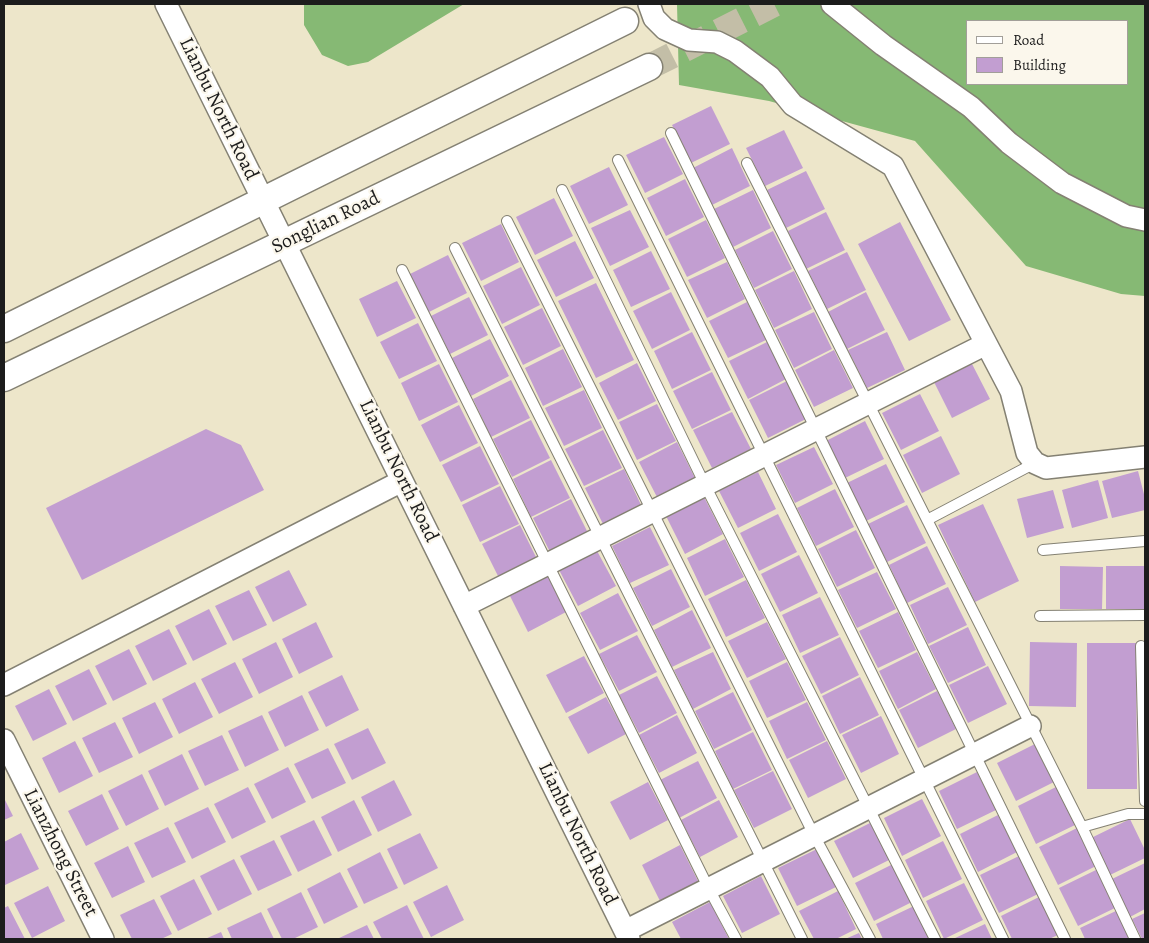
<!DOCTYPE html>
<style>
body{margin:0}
#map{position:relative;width:1149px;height:943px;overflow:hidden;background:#ede6ca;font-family:Alegreya,serif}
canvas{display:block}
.frame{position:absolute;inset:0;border:5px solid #1c1c1c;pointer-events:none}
.legend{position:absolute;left:966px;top:20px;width:162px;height:65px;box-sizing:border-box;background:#fbf7ec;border:1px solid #a29f99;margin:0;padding:6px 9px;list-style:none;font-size:15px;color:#1c1c1c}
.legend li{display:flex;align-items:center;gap:10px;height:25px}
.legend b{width:25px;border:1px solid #a29f99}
</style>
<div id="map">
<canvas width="1149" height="943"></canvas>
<div class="frame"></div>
<ul class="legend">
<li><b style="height:6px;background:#fff"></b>Road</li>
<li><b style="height:14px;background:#c29ed1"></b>Building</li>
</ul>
</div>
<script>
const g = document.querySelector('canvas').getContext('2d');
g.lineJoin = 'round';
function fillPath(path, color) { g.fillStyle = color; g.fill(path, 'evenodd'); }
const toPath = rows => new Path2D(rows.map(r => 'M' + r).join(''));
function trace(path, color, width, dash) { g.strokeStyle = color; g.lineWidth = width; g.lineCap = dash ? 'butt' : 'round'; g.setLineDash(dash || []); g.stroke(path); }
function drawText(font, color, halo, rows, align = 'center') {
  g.font = font + ' Alegreya,serif'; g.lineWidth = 4.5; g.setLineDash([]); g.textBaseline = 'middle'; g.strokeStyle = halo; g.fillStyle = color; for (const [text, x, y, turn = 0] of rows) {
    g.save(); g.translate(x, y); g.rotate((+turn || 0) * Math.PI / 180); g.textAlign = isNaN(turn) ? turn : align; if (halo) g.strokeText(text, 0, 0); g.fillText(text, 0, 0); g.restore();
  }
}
const forest = toPath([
 [304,4,464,4,368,62,348,66,322,55,304,25],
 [677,4,1145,4,1145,296,1121,294,1026,266,915,141,769,101,679,85],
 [968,21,1128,21,1128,84,968,84]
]);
const building = toPath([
 [711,106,730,144,691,163,672,125],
 [784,130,803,168,765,186,746,148],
 [664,137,683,174,645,193,626,155],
 [732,148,750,186,712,205,693,168],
 [609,167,628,205,589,224,570,186],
 [806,171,825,209,786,228,767,190],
 [685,179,704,217,666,236,647,198],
 [753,190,771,228,733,247,714,209],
 [554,198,573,236,535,255,516,217],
 [630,210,649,247,610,266,591,228],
 [826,212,845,250,806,269,788,231],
 [706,220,725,258,687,277,668,239],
 [900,222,951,320,909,341,858,244],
 [501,224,519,262,481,281,462,243],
 [773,231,792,269,754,288,735,250],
 [575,241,594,278,556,297,537,260],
 [651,251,670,289,631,307,613,270],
 [847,252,866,290,827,309,808,271],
 [448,255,467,293,429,312,410,274],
 [727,262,745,299,707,318,688,280],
 [521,267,540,305,502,324,483,286],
 [794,271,812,309,774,328,755,290],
 [397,281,416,318,377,337,359,299],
 [596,283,634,360,596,378,558,301],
 [671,292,690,330,652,349,633,311],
 [866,292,885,330,847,349,828,312],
 [469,297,488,335,450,354,431,316],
 [747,302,766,340,728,358,709,321],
 [542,308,561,346,523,365,504,327],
 [814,312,832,349,794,368,775,330],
 [418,323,437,361,399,379,380,342],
 [692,332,711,370,672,389,654,351],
 [887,332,905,370,867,388,848,350],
 [490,339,509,376,471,396,452,358],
 [767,342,786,379,748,399,729,361],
 [563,349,582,387,543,406,525,368],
 [834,350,853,388,814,407,795,370],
 [971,362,990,399,952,418,933,380],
 [637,363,656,401,618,420,599,383],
 [439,364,458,402,419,421,401,383],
 [712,372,731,410,692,429,673,391],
 [511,380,530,418,491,437,473,399],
 [787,381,806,419,768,438,749,400],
 [584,390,602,428,564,446,545,408],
 [920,394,939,431,901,450,882,413],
 [657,404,676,441,637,460,619,422],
 [459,405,478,443,440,462,421,425],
 [732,412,751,449,712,468,693,430],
 [531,420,550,458,512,477,493,439],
 [865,421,884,459,845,478,826,441],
 [206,429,241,445,264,490,82,580,46,508],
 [603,430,622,468,584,486,565,449],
 [941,436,960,474,922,493,903,455],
 [677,442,696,480,658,499,639,462],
 [480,446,499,484,461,502,442,465],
 [814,447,833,484,795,503,776,465],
 [551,460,570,498,531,517,513,479],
 [886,464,905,502,866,521,847,483],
 [624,469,642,507,604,526,585,488],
 [1138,471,1145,498,1145,510,1112,518,1102,481],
 [758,472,776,509,738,528,719,491],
 [1098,480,1108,518,1072,528,1062,490],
 [500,486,519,524,480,542,462,505],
 [835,489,854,527,816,546,797,508],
 [1053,490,1064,528,1027,538,1017,499],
 [704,497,723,534,685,554,666,516],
 [571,499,590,537,552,556,533,518],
 [983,504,1019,581,975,602,938,525],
 [907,505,926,543,887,562,868,524],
 [778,514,797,552,759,571,740,533],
 [520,525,539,563,501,582,482,544],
 [650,527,669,565,630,583,612,546],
 [856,530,875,568,837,587,818,549],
 [725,539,744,577,705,596,687,558],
 [927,546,946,584,907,603,889,565],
 [596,549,616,586,578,606,558,568],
 [799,555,818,593,780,612,761,574],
 [1060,566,1103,567,1102,609,1060,609],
 [1106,566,1145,566,1145,609,1106,609],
 [671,569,690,607,652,626,633,588],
 [289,570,307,605,273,622,255,587],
 [877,572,896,609,857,628,838,590],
 [547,575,566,612,528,632,509,594],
 [746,580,765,618,726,637,708,599],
 [948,587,967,625,928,644,910,605],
 [249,590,267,625,233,641,215,606],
 [618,593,638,631,600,650,580,613],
 [820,597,839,635,800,653,782,615],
 [209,609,227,644,193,661,175,626],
 [692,610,711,648,672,667,654,630],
 [898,612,916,650,878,668,859,631],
 [316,622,333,657,299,674,282,639],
 [767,622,786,659,747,678,728,641],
 [968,627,986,665,948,683,929,646],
 [169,629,187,664,153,681,135,646],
 [637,635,657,672,619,691,599,654],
 [840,637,859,675,821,694,802,656],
 [276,642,293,677,259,694,242,659],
 [1030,642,1077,643,1076,707,1029,706],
 [1087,643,1136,643,1137,789,1087,789],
 [129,649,147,684,113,701,95,666],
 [713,652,731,689,693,709,674,670],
 [917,652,936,689,898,709,879,671],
 [584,656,604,693,566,713,546,675],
 [235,662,253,697,219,714,201,679],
 [787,662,806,700,767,718,749,681],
 [988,666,1007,704,968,723,949,685],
 [89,669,107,704,73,721,55,686],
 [342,675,359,710,326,727,308,692],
 [657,676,677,713,639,733,619,695],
 [860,677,879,715,840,734,822,696],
 [195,682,213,717,179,734,162,699],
 [49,689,67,724,33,741,15,706],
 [937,691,956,729,918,748,899,710],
 [733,692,752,730,714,749,695,711],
 [302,695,319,730,285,747,268,712],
 [606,697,626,734,588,754,568,717],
 [155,702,173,737,139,754,122,718],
 [807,702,826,740,787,759,769,721],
 [262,715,279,750,245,767,228,731],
 [677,715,697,753,659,773,639,735],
 [881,716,899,754,861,773,842,735],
 [115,722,133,757,99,773,82,738],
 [368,728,386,763,352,780,334,744],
 [753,732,772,770,733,789,715,751],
 [222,735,239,770,205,786,188,751],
 [75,741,93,776,59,793,42,758],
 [827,741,846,779,808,798,789,760],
 [1035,744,1054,782,1016,801,997,763],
 [328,748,346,783,312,799,294,764],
 [182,754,199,789,165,806,148,771],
 [698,761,717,798,679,818,660,780],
 [288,767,306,802,272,819,254,784],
 [773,771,792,809,754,828,734,790],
 [977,772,996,810,957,829,939,791],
 [142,774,159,809,126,826,108,791],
 [394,780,412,815,378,832,361,797],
 [648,782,668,820,630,840,610,802],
 [248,787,266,822,232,839,214,804],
 [1056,787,1075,825,1036,844,1018,806],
 [102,794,119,829,86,846,68,811],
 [4,798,13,816,4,820],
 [922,799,941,836,902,856,884,818],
 [354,800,372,835,338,852,321,817],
 [719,800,738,837,700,857,681,820],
 [208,807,226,842,192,859,174,823],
 [998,815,1017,852,978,872,960,834],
 [1130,819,1145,850,1145,858,1110,875,1091,838],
 [314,820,332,855,298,872,280,836],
 [872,822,891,859,853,878,834,841],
 [168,827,186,862,152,878,134,843],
 [1077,828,1096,866,1058,885,1039,847],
 [21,833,39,869,5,885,4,842],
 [420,833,438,868,404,885,387,849],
 [274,840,292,875,258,891,240,856],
 [943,841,962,879,923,898,905,860],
 [680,845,699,883,661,903,642,865],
 [128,846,145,882,112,898,94,863],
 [817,849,836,887,797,906,778,868],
 [380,852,398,888,364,904,347,869],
 [1019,856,1038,894,999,913,980,875],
 [234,859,252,894,218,911,200,876],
 [1145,863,1145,909,1130,917,1112,879],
 [893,864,912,902,874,921,855,883],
 [1098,869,1117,907,1078,926,1059,888],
 [340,872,358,907,324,924,307,889],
 [761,876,780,914,742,933,723,896],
 [194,879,212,914,178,931,160,896],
 [964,883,983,920,944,939,926,901],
 [447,885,464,920,431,937,413,902],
 [48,886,65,921,32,938,14,903],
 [838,891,856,929,836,939,814,939,799,911],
 [301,892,318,927,293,939,282,939,267,909],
 [1039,897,1058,935,1049,939,1012,939,1001,916],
 [154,899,172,934,161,939,132,939,120,915],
 [710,902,729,939,681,939,672,922],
 [407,905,424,939,382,939,373,922],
 [8,906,25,939,4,939,4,908],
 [914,906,931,939,883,939,876,924],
 [1118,910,1133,939,1085,939,1080,928],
 [261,912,274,939,232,939,227,928],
 [1145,913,1145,939,1142,939,1132,919],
 [985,924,992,939,953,939],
 [367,925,374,939,337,939],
 [221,932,224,939,205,939],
 [859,933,862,939,845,939]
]);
const tertiaryTunnel = toPath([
 [649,67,774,4]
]);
const service = toPath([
 [671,133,1065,939],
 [618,160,1003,939],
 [747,163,1082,827,1135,939],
 [562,190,705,485,935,939],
 [507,221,814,835,870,939],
 [455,248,802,939],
 [402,270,709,889,736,939],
 [927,520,1035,463],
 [1043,550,1145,541],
 [1040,616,1145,615],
 [1141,646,1145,801],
 [1082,827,1128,814,1145,814]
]);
const minor = toPath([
 [166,4,629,939],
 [649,4,654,18,665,29,689,40,717,42,735,51,770,77,793,105,893,166,1011,391,1027,453,1035,463,1046,468,1145,457],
 [832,4,883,45,971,107,1009,143,1062,183,1126,216,1145,220],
 [464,606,986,344],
 [4,685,402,481],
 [4,740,103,939],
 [625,931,1030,726]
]);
const tertiary = toPath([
 [4,329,625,21],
 [4,378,649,67]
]);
const streetNames = [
 ["Lianbu North Road",218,109,64],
 ["Songlian Road",326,223,-26],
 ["Lianbu North Road",398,471,64],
 ["Lianbu North Road",577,834,64],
 ["Lianzhong Street",60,853,63]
];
fillPath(forest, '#86b974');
fillPath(building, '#c29ed1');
trace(tertiaryTunnel, '#c3bea7', 26, [26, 13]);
trace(service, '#848173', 12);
trace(minor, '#848173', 24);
trace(tertiary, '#848173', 29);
trace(service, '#fff', 10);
trace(minor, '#fff', 21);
trace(tertiary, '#fff', 26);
drawText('20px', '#1c1c1c', '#fbf7ec', streetNames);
</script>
